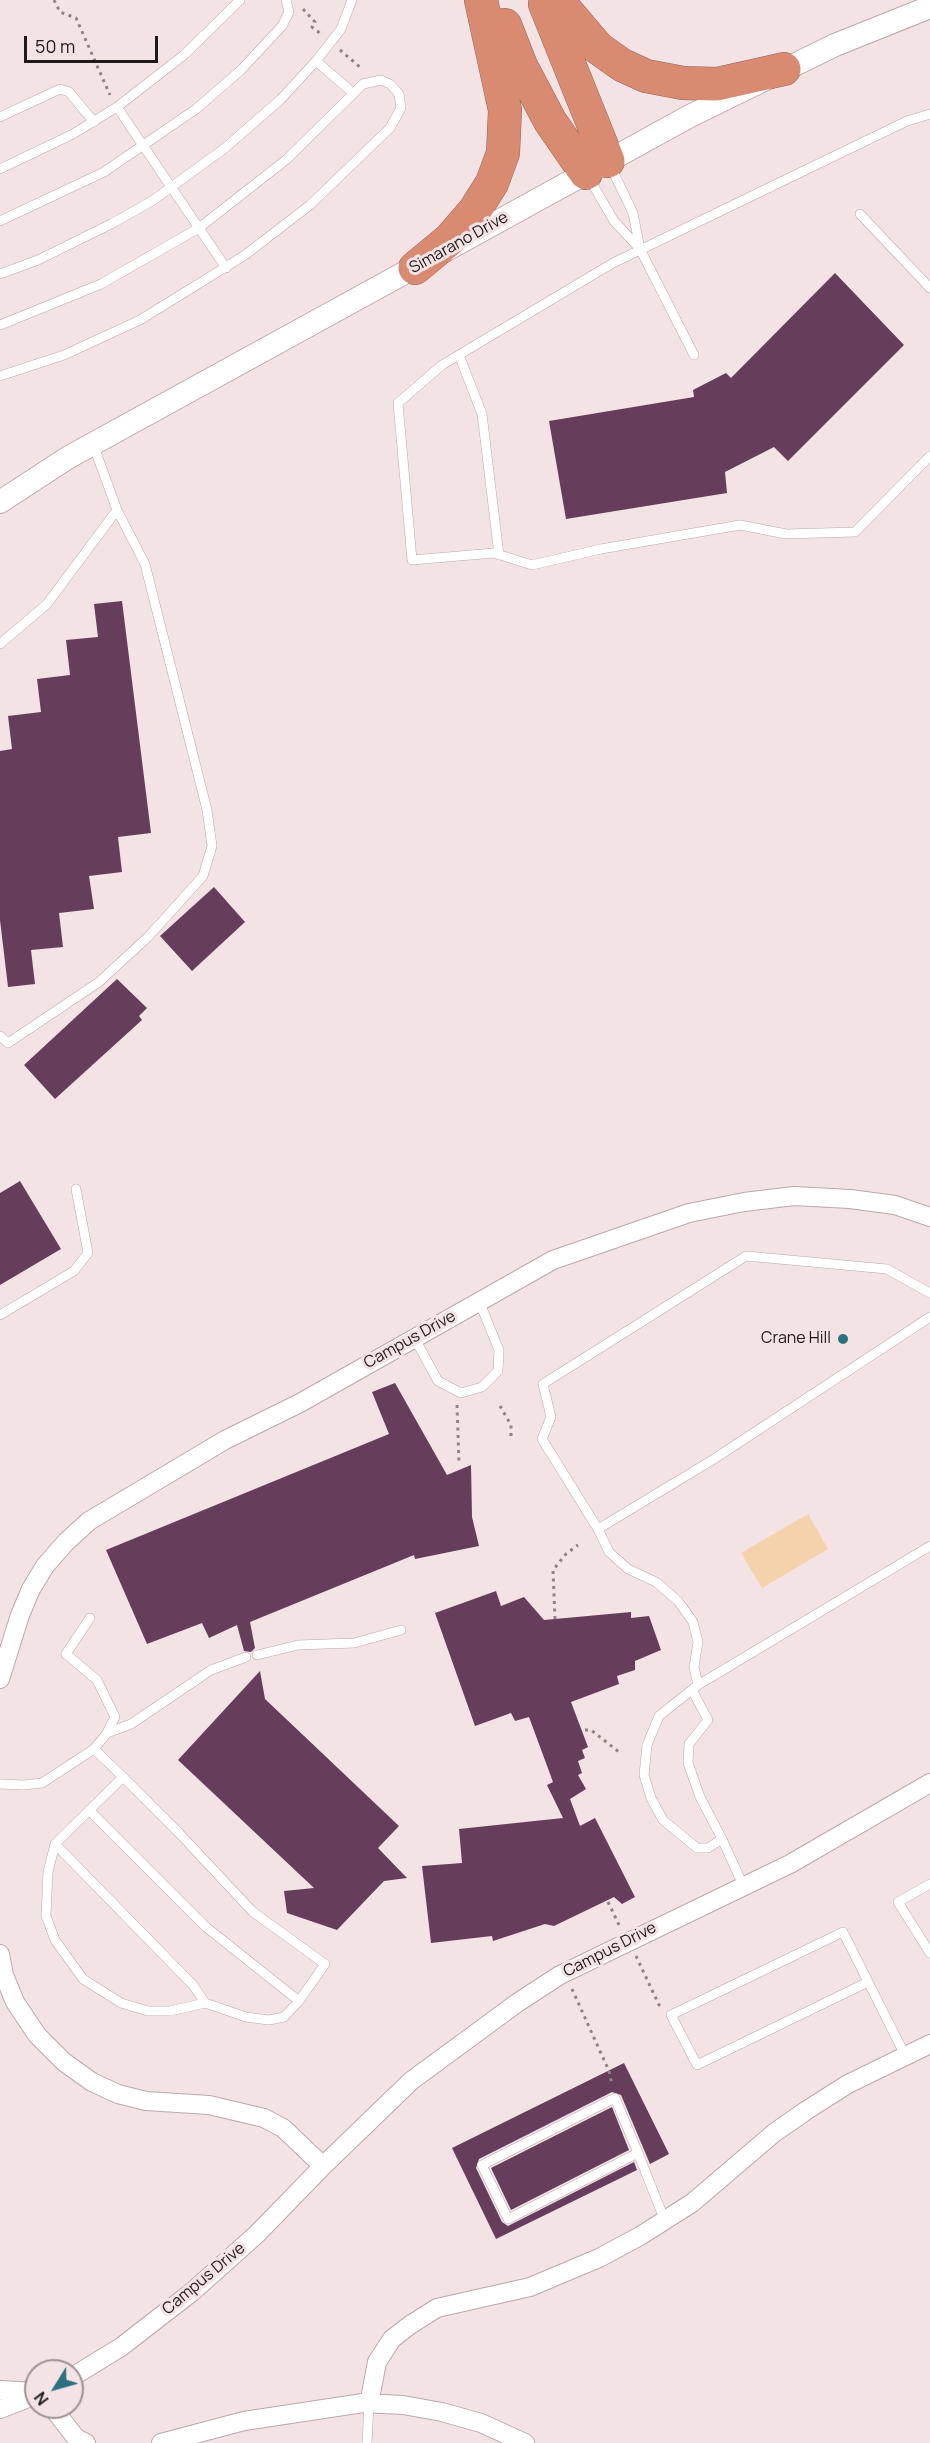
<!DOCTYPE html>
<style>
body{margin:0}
#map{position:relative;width:930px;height:2443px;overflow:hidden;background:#f3e3e5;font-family:Manrope,sans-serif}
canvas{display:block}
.north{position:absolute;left:24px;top:2359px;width:60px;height:60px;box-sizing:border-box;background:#f3e3e5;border:2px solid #9e9294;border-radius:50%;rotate:233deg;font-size:16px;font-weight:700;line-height:24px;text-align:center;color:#1e191a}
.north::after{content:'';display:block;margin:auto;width:21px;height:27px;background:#2c7180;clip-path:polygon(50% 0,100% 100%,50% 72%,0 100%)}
.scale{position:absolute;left:24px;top:36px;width:134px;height:27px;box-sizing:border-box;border:3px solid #1e191a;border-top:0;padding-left:8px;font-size:18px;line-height:21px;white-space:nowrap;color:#1e191a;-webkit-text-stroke:4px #f3e3e5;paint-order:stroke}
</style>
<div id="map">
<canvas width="930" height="2443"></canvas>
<div class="north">N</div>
<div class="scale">50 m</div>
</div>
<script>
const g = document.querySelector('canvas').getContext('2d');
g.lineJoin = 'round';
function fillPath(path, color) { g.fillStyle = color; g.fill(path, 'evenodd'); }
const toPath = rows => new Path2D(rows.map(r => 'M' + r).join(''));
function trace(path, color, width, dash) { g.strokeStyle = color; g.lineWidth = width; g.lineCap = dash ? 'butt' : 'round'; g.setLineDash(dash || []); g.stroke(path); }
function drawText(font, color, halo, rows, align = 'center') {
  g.font = font + ' Manrope,sans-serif'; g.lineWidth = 6; g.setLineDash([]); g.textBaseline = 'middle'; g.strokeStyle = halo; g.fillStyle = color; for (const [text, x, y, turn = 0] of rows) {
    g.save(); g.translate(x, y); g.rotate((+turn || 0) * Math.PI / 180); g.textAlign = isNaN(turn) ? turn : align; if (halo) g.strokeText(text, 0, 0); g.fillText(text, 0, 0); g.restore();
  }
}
const green = toPath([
 [808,1514,828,1549,762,1588,741,1553]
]);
const building = toPath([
 [835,273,904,345,788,461,774,447,725,472,727,493,566,519,549,421,694,397,693,390,726,373,731,378],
 [122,601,151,833,118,837,122,872,89,876,94,909,59,913,63,947,31,950,35,984,8,987,0,920,0,751,12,749,8,716,41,712,37,679,70,675,66,640,98,637,94,604],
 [214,887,245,922,192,971,160,936],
 [117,979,147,1008,139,1016,142,1020,55,1099,24,1065],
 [20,1181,61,1249,0,1285,0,1193],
 [395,1383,447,1475,471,1465,472,1517,479,1546,415,1559,414,1555,250,1622,255,1648,251,1652,244,1651,237,1625,209,1638,202,1623,147,1644,106,1550,389,1434,372,1392],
 [496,1591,501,1606,524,1597,544,1620,631,1612,631,1618,649,1616,661,1650,635,1661,635,1670,617,1676,619,1684,571,1702,588,1747,582,1750,585,1758,578,1761,582,1773,578,1775,586,1789,570,1799,580,1826,595,1818,635,1897,622,1904,614,1897,554,1926,545,1924,493,1941,492,1936,431,1943,422,1866,462,1863,459,1829,563,1818,547,1785,553,1782,529,1717,515,1721,511,1713,475,1726,435,1613],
 [260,1671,265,1699,399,1826,378,1848,407,1878,384,1881,337,1930,287,1913,284,1891,314,1888,178,1760],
 [624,2063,669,2154,650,2164,621,2095,612,2092,479,2159,476,2168,502,2222,508,2226,634,2162,637,2170,496,2239,452,2148],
 [612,2107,629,2150,511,2210,491,2168]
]);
const path = toPath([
 [54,0,60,12,76,18,110,95],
 [303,9,315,22,312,27,321,34],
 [340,50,361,68],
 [457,1405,459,1463],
 [500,1406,511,1425,511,1439],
 [555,1619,553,1570,566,1554,578,1545],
 [585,1730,591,1730,619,1752],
 [608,1902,620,1927],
 [636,1956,660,2007],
 [572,1989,609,2071,612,2085]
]);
const service = toPath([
 [316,61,353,93],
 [117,107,226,268],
 [930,114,907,121,613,263,442,365,398,403,412,560,494,553,532,565,601,549,740,525,786,534,855,532,930,456],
 [0,117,60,89,69,92,94,122],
 [610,165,633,213,640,249],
 [0,169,73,134,117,107,184,55,240,0],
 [589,178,614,221,640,249,694,355],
 [860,214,930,288],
 [0,221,104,172,196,109,241,70,282,26,289,12,286,0],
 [0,274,38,260,111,224,152,201,225,148,281,99,316,61,341,29,352,0],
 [0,325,101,284,199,228,287,159,363,84,381,80,390,84,399,94,401,108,390,128,310,205,245,255,140,320,64,355,0,376],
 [459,355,482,414,499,555],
 [0,644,47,604,117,510],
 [0,1036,8,1043,99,982,148,937,203,876,212,846,207,810,145,564,117,510,93,444],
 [930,1293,887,1269,746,1256,543,1384,551,1417,542,1439,598,1529,714,1459,930,1317],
 [0,1315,74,1271,88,1253,76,1189],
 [415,1339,438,1381,461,1393,482,1387,498,1371,499,1350,479,1301],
 [598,1529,609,1552,628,1569,656,1582,678,1601,693,1622,698,1642,694,1667,698,1685],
 [90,1618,66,1654,97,1680,115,1717,107,1733,94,1749],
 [257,1655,298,1645,354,1643,401,1630],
 [692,1690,708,1720,689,1744,688,1763,700,1797,722,1839],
 [107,1733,131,1724,211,1670,246,1657],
 [0,1784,23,1785,42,1783,94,1749,123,1777,179,1833,253,1912,325,1964,299,2001,284,2017,269,2020,246,2017,205,2003,170,2011,148,2011,121,2003,83,1979,55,1940,46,1916,48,1872,55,1844,123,1777],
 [89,1810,206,1927,299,2001],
 [55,1844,193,1985,205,2003],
 [930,1884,898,1902,930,1953],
 [743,1885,722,1839,708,1848,697,1848,663,1820,651,1798,644,1775,647,1745,659,1716,698,1685,930,1546],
 [868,1982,697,2065,671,2015,843,1932,905,2055],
 [638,2153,508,2219,482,2165,615,2098,638,2153,665,2221],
 [367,2443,369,2404]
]);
const minor = toPath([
 [0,1679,20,1615,31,1589,45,1566,66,1542,89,1521,225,1440,300,1403,553,1260,689,1213,744,1202,794,1196,850,1199,895,1205,930,1217],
 [0,1954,4,1975,15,2002,37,2035,64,2062,92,2082,118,2094,146,2101,209,2105,264,2118,283,2128,323,2166],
 [72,2377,121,2347,192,2292,257,2234,323,2166,411,2081,517,2003,560,1975,790,1864,930,1783],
 [0,2390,36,2392],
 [369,2404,377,2362,392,2339,410,2325,437,2308,530,2287,599,2258,640,2236,692,2203,774,2133,807,2110,848,2084,930,2044],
 [52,2407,76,2438,86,2443],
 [0,2409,36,2395],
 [161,2443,244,2421,363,2403,403,2405,442,2412,481,2423,525,2443]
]);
const tertiary = toPath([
 [0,502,69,457,690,116,835,45,930,7]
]);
const motorway = toPath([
 [557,0,598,48,622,65,646,76,683,83,717,84,784,69],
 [545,4,608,161],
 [505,25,521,66,550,121,586,173],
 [415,268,450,239,475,210,492,183,503,153,505,110,481,0]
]);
const markers = [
 [843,1339,6,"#2c7180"]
];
const streetNames = [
 ["Simarano Drive",459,243,-29],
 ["Campus Drive",410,1340,-29],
 ["Campus Drive",610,1950,-27],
 ["Campus Drive",204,2279,-40]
];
const poiNames = [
 ["Crane Hill",831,1339]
];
fillPath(green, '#f4d2ac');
fillPath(building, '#663e5b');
trace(service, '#b9a9ac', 10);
trace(minor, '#b9a9ac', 20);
trace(tertiary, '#b9a9ac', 24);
trace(motorway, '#986353', 34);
trace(path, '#8f8485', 3, [3, 4.5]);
trace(service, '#fff', 9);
trace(minor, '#fff', 18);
trace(tertiary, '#fff', 22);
trace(motorway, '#d98b72', 33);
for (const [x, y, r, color] of markers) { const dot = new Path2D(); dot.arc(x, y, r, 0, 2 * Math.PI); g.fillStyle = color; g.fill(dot); trace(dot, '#f3e3e5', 2); }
drawText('16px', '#1e191a', '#f3e3e5', streetNames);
drawText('16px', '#1e191a', '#f3e3e5', poiNames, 'right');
</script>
